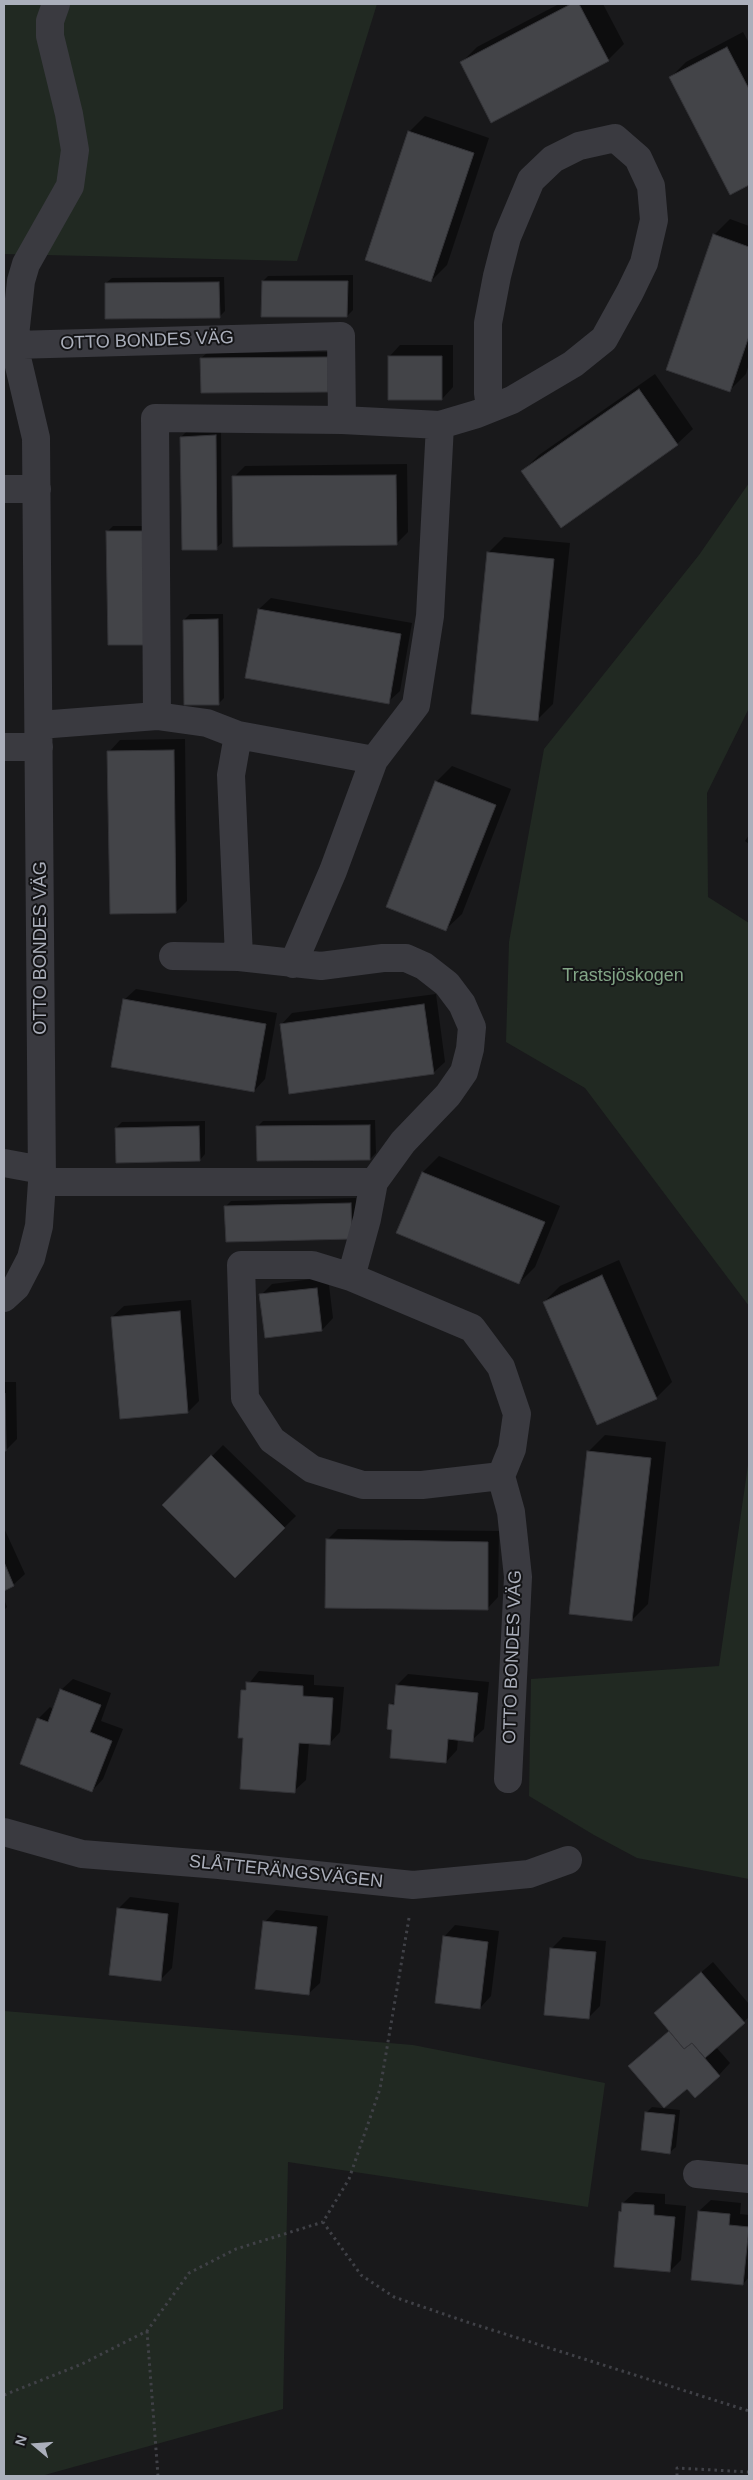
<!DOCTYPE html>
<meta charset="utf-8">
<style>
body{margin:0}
#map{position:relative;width:753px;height:2480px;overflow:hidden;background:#19191b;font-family:Arial,sans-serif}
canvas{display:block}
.frame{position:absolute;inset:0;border:5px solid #abafbb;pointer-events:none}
.north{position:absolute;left:10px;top:2420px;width:50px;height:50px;-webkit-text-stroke:4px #141416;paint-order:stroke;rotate:288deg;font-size:14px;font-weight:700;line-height:20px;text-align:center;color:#abafbb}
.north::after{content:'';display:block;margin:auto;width:18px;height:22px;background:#abafbb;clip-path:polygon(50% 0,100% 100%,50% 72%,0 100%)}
</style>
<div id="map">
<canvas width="753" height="2480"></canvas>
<div class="frame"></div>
<div class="north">N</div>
</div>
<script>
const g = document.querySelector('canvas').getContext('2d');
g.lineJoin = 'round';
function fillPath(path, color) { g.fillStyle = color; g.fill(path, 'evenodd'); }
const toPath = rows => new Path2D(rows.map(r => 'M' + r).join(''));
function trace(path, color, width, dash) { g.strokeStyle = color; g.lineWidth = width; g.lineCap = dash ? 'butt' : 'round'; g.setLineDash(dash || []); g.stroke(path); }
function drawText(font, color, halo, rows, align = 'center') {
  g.font = font + ' Arial,sans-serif'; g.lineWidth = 4; g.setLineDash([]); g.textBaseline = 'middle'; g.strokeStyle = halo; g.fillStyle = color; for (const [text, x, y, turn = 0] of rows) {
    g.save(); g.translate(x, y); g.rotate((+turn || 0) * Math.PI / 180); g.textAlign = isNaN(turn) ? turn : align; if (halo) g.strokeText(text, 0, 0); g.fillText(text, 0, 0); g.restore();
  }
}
const green = toPath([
 [4,4,377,4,297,261,4,254],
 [749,483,749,708,707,793,708,897,749,923,749,1306,585,1088,506,1042,509,942,544,749,699,555],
 [749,1458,749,1879,637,1858,594,1835,529,1796,531,1679,719,1666],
 [4,2011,413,2045,605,2083,588,2207,288,2162,283,2409,41,2476,4,2476]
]);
const shadow = toPath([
 [559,4,603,4,624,44,608,60,461,63,477,47],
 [743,32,749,43,749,184,730,194,670,78,686,62],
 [425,116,489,138,447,265,431,281,409,132],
 [730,219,749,226,749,364,746,374,730,390,714,235],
 [353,275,353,310,347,316,263,281,268,276],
 [224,277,225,311,219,317,106,283,112,278],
 [400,345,453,345,453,387,442,399,389,357],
 [333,352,333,385,201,358,207,353],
 [655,374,693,429,677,444,523,471,539,455],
 [221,430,222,543,216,548,181,437,187,431],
 [407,464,408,532,397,543,234,477,245,466],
 [113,526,148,526,150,638,107,532],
 [504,537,570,543,553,704,537,720,488,553],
 [271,598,412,623,400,691,388,702,247,677,259,609],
 [190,614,223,614,224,698,218,704,184,620],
 [185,739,187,901,176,912,109,752,120,740],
 [452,766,511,789,462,914,446,929,436,782],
 [749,835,749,844,745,841],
 [136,989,277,1013,265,1079,254,1091,124,1000],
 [436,994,445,1062,433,1073,281,1025,292,1013],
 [375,1120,376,1153,370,1159,258,1126,263,1121],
 [205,1121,205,1154,200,1160,116,1128,122,1122],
 [439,1156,560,1206,535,1267,519,1283,423,1172],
 [356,1198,357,1232,226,1206,231,1201],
 [619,1260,672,1382,657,1397,598,1423,544,1302,560,1286],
 [328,1277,333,1318,322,1330,266,1336,261,1295,272,1284],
 [191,1300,199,1401,188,1412,112,1317,124,1306],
 [4,1382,16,1382,17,1439,6,1450,4,1450],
 [605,1435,666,1442,648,1604,632,1620,589,1451],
 [223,1445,296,1516,235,1576,164,1505],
 [4,1528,25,1574,13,1585,4,1589],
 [338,1529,499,1531,498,1597,487,1609,327,1540],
 [4,1599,7,1607,4,1610],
 [259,1671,314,1675,314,1685,344,1687,340,1732,329,1744,309,1742,306,1780,294,1791,244,1737,243,1691],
 [408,1674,489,1682,484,1729,472,1740,458,1739,457,1750,446,1762,391,1705,396,1700,397,1685],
 [73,1679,111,1693,101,1721,123,1729,103,1779,92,1791,38,1719,50,1707,53,1709,61,1690],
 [130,1897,179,1903,172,1968,160,1980,118,1909],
 [276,1910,328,1916,320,1983,308,1994,265,1922],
 [455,1925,499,1931,491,1996,480,2008,444,1937],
 [563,1937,606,1941,600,2006,588,2018,545,2013,552,1948],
 [713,1962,749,2004,749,2017,716,2047,730,2063,719,2075,687,2087,641,2055,670,2030,667,2002],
 [652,2107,680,2110,676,2147,670,2152,647,2112],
 [635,2192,665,2194,665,2204,686,2206,681,2260,670,2271,620,2212,623,2203],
 [711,2200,741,2203,740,2214,749,2215,749,2277,743,2284,692,2278,699,2211]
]);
const building = toPath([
 [571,4,579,4,609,61,491,123,460,62,571,4],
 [727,47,749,89,749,185,730,195,669,77,727,47],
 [408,131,474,153,431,282,365,260,408,131],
 [713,234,749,247,749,336,730,392,666,370,713,234],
 [262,281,348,281,347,317,261,317,262,281],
 [219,282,220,318,105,319,105,283,219,282],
 [388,356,442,356,442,400,388,400,388,356],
 [328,357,328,392,201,393,200,358,328,357],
 [639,389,678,445,561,528,521,471,639,389],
 [216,435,217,550,182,550,180,437,216,435],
 [396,475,397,545,233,547,232,476,396,475],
 [106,531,143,531,145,645,108,645,106,531],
 [487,552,554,559,538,721,471,714,487,552],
 [258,609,401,634,389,704,245,678,258,609],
 [218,619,219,705,184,705,183,620,218,619],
 [174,750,176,913,110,914,107,751,174,750],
 [435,781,496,805,446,931,386,907,435,781],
 [123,999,266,1024,254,1092,111,1067,123,999],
 [424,1004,434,1074,289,1094,280,1024,424,1004],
 [370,1125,370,1160,257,1161,256,1126,370,1125],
 [199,1126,200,1161,116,1163,115,1128,199,1126],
 [422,1172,545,1222,519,1284,396,1233,422,1172],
 [351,1203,352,1239,226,1242,224,1206,351,1203],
 [602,1275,657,1399,597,1425,543,1302,602,1275],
 [317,1288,322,1331,265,1338,259,1294,317,1288],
 [180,1311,188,1413,120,1419,111,1317,180,1311],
 [4,1393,5,1393,6,1451,4,1451,4,1393],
 [587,1451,651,1458,632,1621,569,1614,587,1451],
 [211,1455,285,1528,235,1578,162,1505,211,1455],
 [326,1539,488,1542,488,1610,325,1608,326,1539],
 [4,1562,14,1586,4,1591,4,1562],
 [246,1682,303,1686,303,1696,333,1698,330,1745,299,1743,295,1793,240,1789,243,1738,238,1738,241,1690,246,1690,246,1682],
 [396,1685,478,1693,473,1742,448,1739,446,1763,390,1758,392,1730,387,1729,389,1704,394,1705,396,1685],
 [60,1689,101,1705,90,1732,112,1741,92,1792,20,1764,37,1718,48,1722,60,1689],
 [117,1908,168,1914,161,1981,109,1975,117,1908],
 [263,1921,317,1927,309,1995,255,1989,263,1921],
 [443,1936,488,1942,480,2009,435,2003,443,1936],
 [550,1948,596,1952,589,2019,544,2015,550,1948],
 [701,1972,745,2023,705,2058,692,2043,684,2049,654,2013,701,1972],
 [669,2031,684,2049,692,2043,720,2076,695,2098,687,2089,664,2108,628,2066,669,2031],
 [645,2112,675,2115,670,2154,641,2150,645,2112],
 [622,2203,654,2205,654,2215,675,2217,670,2272,614,2267,619,2211,621,2212,622,2203],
 [698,2211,730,2214,729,2225,749,2227,743,2285,691,2280,698,2211]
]);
const path = toPath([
 [409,1918,380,2089,349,2179,323,2222,361,2275,394,2297,467,2322,749,2411],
 [147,2331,158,2476],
 [4,2395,82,2364,147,2331,189,2273,236,2249,323,2222],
 [677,2476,677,2468,749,2472]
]);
const minor = toPath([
 [14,345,341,336,342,420],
 [440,425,477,414,512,400,573,364,604,339,630,292,644,263,654,220,651,186,638,158,615,138,579,146,553,159,531,180,507,237,497,276,488,323,488,393,490,408],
 [4,489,37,489],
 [157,716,155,418,342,420,440,425,430,616,416,705,374,760],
 [39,725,157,716,207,723,238,735,231,775,239,957],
 [238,735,374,760,333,871,293,964],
 [4,747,39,747],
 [173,956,239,957,321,966,383,958,406,958,424,966,447,984,462,1004,472,1027,470,1049,464,1072,448,1095,403,1142,374,1182,367,1219,351,1277,312,1265,241,1265,245,1398,272,1440,312,1469,363,1485,422,1485,501,1476],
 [4,1163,42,1170],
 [42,1182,374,1182],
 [351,1277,472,1328,501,1367,517,1414,512,1449,501,1476,511,1512,518,1577,508,1779],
 [4,1298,16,1287,31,1258,39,1226,42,1182,36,438,14,345,21,281,26,264,70,186,75,150,69,114,50,36,50,21,56,4],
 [4,1832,82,1854,219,1865,413,1885,529,1874,568,1860],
 [697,2174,749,2179]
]);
const streetNames = [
 ["OTTO BONDES VÄG",147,341,-2],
 ["OTTO BONDES VÄG",41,948,-90],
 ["OTTO BONDES VÄG",513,1657,-88],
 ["SLÅTTERÄNGSVÄGEN",286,1872,6]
];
const parkNames = [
 ["Trastsjöskogen",623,976]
];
fillPath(green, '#212922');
fillPath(shadow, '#0007');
fillPath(building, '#434448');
trace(building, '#333337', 1);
trace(path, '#404147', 3, [2.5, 4]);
trace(minor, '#3a3a40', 28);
drawText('18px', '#abafbb', '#141416', streetNames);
drawText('18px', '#83a687', '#141416', parkNames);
</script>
